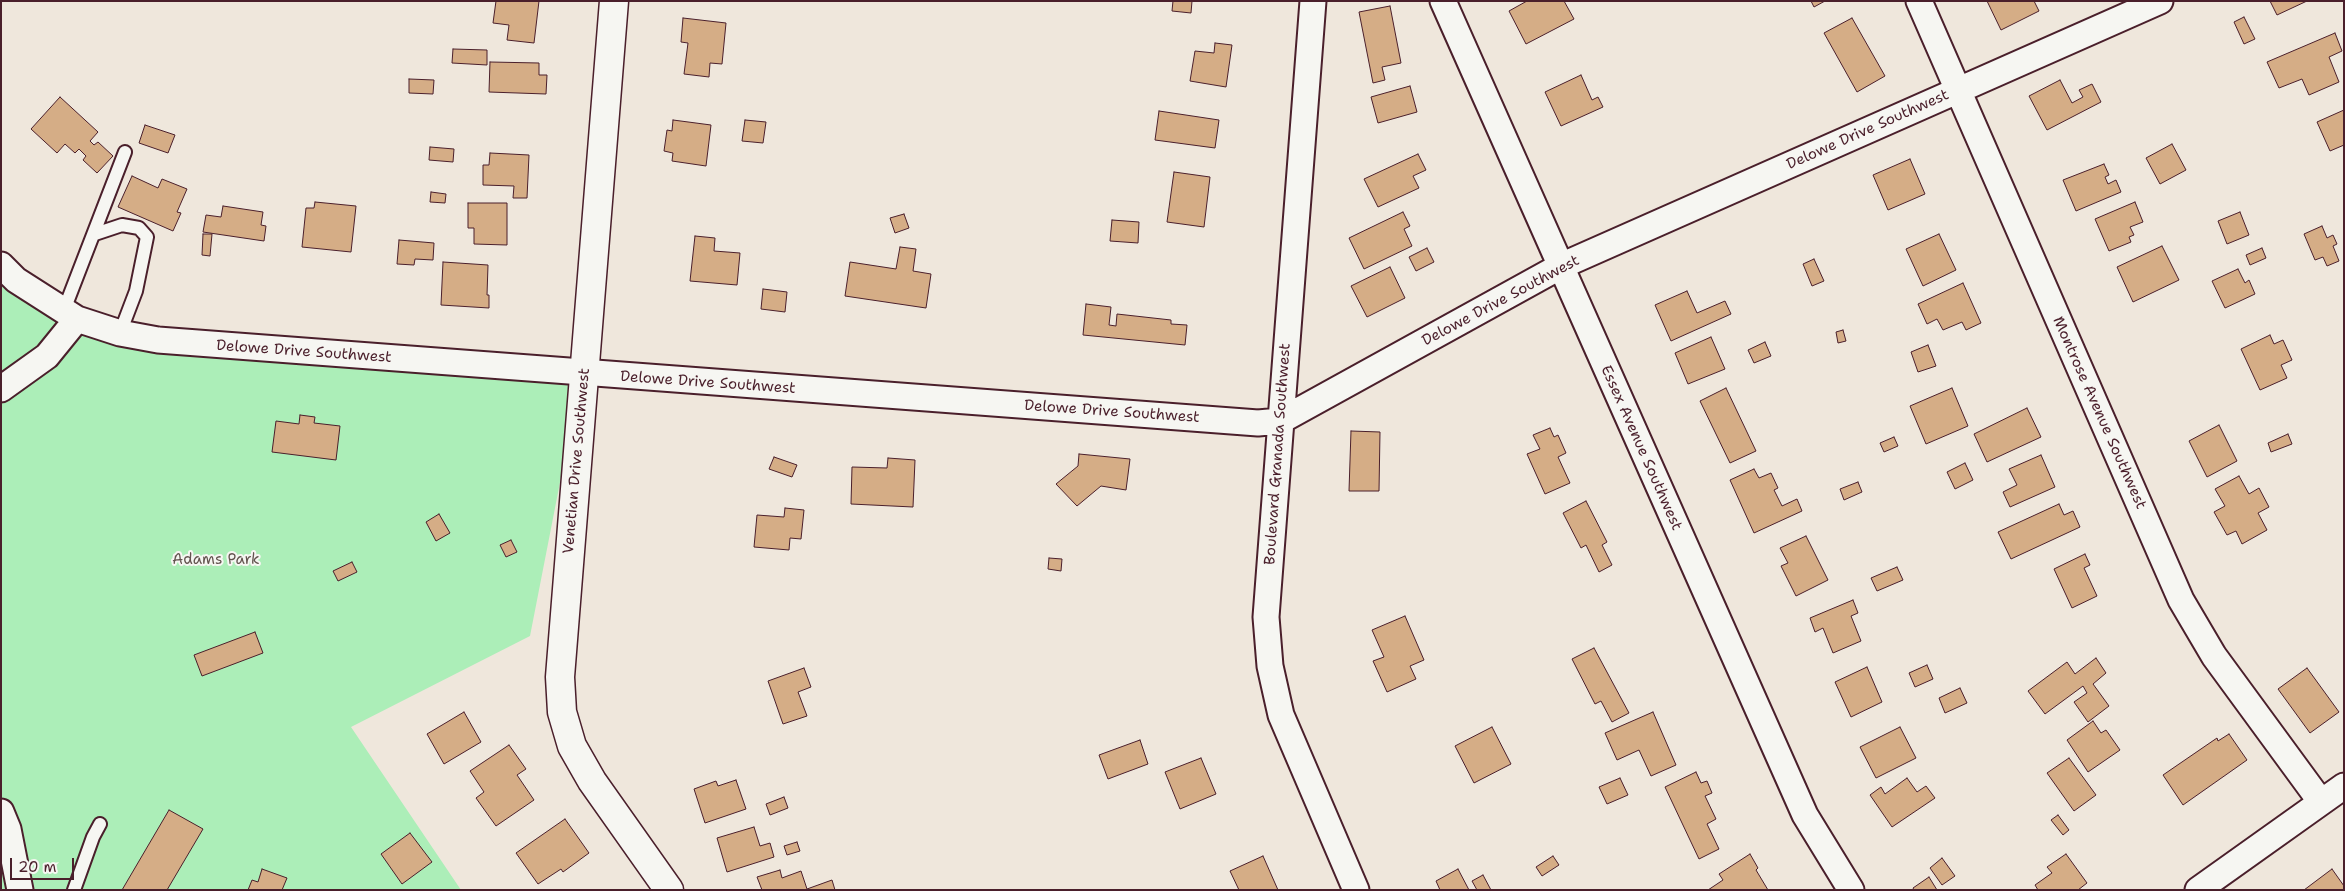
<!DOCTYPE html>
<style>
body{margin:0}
#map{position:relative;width:2345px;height:891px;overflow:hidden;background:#efe7dc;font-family:"Shantell Sans",sans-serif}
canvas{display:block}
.frame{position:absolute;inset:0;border:2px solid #4a1f2b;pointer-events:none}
.scale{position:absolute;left:10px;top:858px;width:64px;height:22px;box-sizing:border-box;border:2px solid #4a1f2b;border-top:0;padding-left:6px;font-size:15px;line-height:18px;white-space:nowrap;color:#4a1f2b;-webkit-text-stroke:4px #f6f6f2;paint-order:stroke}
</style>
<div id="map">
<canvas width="2345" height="891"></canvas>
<div class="frame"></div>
<div class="scale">20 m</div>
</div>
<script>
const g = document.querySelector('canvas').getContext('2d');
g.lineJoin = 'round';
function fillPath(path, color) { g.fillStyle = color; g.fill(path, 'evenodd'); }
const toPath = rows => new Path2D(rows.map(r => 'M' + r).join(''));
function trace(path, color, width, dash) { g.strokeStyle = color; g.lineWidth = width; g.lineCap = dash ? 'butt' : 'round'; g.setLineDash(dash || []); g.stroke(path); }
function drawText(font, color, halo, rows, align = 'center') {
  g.font = font + ' "Shantell Sans",sans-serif'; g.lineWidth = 4; g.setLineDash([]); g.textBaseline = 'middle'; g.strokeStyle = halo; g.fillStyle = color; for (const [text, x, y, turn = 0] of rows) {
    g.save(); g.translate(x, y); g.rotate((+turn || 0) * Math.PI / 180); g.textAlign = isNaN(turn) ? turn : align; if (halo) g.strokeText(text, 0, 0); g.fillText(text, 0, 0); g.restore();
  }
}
const green = toPath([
 [1,262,83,329,579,385,530,636,351,727,461,890,1,890]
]);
const building = toPath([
 [496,1,539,1,534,43,507,40,509,25,493,23,496,1],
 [1173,1,1192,1,1191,13,1172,11,1173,1],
 [1527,1,1564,1,1574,19,1526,44,1509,11,1527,1],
 [1811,1,1825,1,1814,7,1811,1],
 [1987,1,2034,1,2039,11,2001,30,1987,1],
 [2270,1,2307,1,2277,15,2270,1],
 [1390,6,1401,63,1382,67,1385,80,1373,83,1359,12,1390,6],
 [2244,17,2255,39,2244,44,2234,22,2244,17],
 [683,18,726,23,722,64,710,63,709,77,684,74,688,43,681,42,683,18],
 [1852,18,1885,76,1857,92,1824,33,1852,18],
 [2335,33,2342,51,2329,57,2339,82,2309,95,2302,79,2279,88,2267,62,2335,33],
 [1215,43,1232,45,1226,87,1190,81,1195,51,1214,53,1215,43],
 [453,49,487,50,487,65,452,63,453,49],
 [490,62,539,63,539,75,547,75,546,94,489,92,490,62],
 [1581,75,1592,100,1598,97,1603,107,1561,126,1545,92,1581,75],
 [409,79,434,80,433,94,409,93,409,79],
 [2060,80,2072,103,2083,97,2079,90,2092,84,2101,102,2047,130,2029,96,2060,80],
 [1410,86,1417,112,1378,123,1371,97,1410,86],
 [60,97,98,132,90,141,94,145,98,142,113,156,97,173,83,160,86,156,79,149,75,153,65,144,57,153,31,129,60,97],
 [2344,110,2344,145,2330,151,2317,122,2344,110],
 [1159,111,1219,120,1215,148,1155,140,1159,111],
 [673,120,711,125,706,166,672,161,673,153,664,151,667,130,672,131,673,120],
 [745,120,766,122,763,143,742,141,745,120],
 [145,125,175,135,168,153,139,143,145,125],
 [2172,144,2186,170,2160,184,2146,158,2172,144],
 [430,147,454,149,453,162,429,160,430,147],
 [490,153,529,155,527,198,513,198,514,186,483,185,483,165,489,165,490,153],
 [1418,154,1426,170,1413,176,1419,188,1378,207,1364,179,1418,154],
 [1910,159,1925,194,1888,210,1873,175,1910,159],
 [2104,164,2109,175,2105,177,2108,184,2116,180,2121,192,2076,211,2063,180,2104,164],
 [1174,172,1210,177,1204,227,1167,222,1174,172],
 [132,176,158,188,162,179,187,189,177,212,181,213,173,231,118,207,132,176],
 [431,192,446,194,445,203,430,202,431,192],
 [315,202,356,206,351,252,302,247,306,208,314,208,315,202],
 [2135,202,2143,222,2130,227,2134,235,2129,237,2131,242,2109,251,2095,219,2135,202],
 [468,203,507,203,507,245,474,244,474,228,468,228,468,203],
 [223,206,263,212,261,225,266,226,264,241,203,232,206,215,221,217,223,206],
 [1403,212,1410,226,1404,229,1412,246,1364,269,1349,238,1403,212],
 [2240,212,2249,235,2227,244,2218,221,2240,212],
 [904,214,909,228,895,233,890,218,904,214],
 [1112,220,1139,222,1138,243,1110,241,1112,220],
 [2322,226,2327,238,2333,235,2337,244,2333,246,2339,261,2327,266,2323,257,2315,260,2304,234,2322,226],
 [203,234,212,234,210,256,202,255,203,234],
 [1939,234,1956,270,1923,286,1906,249,1939,234],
 [695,236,715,238,714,251,740,253,737,285,690,281,695,236],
 [399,240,434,243,433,260,415,259,414,265,397,264,399,240],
 [2162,246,2179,280,2133,302,2117,267,2162,246],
 [900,247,916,249,913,271,931,274,926,308,845,296,850,262,896,269,900,247],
 [1427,248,1434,262,1416,271,1409,257,1427,248],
 [2262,248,2266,258,2250,265,2246,255,2262,248],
 [1814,259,1824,281,1812,286,1803,264,1814,259],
 [443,262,488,265,487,295,489,295,489,308,441,305,443,262],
 [1390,267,1405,298,1367,317,1351,286,1390,267],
 [2238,269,2245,283,2249,280,2255,294,2225,308,2212,281,2238,269],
 [1963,283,1981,323,1966,330,1962,322,1943,330,1937,319,1927,324,1918,304,1963,283],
 [763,289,787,292,785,312,761,309,763,289],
 [1687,291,1697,313,1725,301,1731,314,1671,341,1655,305,1687,291],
 [1086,304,1111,307,1109,325,1116,326,1117,314,1171,320,1171,324,1187,325,1185,345,1083,335,1086,304],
 [1843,330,1846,341,1838,343,1836,332,1843,330],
 [2270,335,2274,344,2283,340,2292,360,2281,365,2287,378,2260,390,2241,349,2270,335],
 [1711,337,1725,369,1688,384,1675,353,1711,337],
 [1765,342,1771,356,1754,363,1748,350,1765,342],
 [1928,345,1936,366,1918,372,1911,352,1928,345],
 [1726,388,1756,451,1730,463,1700,401,1726,388],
 [1952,388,1968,426,1926,444,1910,406,1952,388],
 [2027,408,2041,437,1987,462,1974,434,2027,408],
 [300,415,315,417,314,423,340,426,336,460,272,452,276,421,299,424,300,415],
 [2219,425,2237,461,2207,477,2189,441,2219,425],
 [1550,428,1554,437,1558,435,1566,453,1558,457,1570,483,1545,494,1527,454,1540,449,1533,435,1550,428],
 [1351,431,1380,432,1379,491,1349,491,1351,431],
 [2288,434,2292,444,2271,452,2268,443,2288,434],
 [1894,437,1898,446,1884,452,1880,443,1894,437],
 [1079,454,1130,459,1126,490,1101,486,1077,506,1056,484,1078,466,1079,454],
 [2041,455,2055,487,2010,507,2003,492,2017,485,2009,469,2041,455],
 [774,457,797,465,792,477,769,469,774,457],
 [888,458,915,460,913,507,851,504,852,467,887,468,888,458],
 [1965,463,1973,480,1955,489,1947,472,1965,463],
 [1754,469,1759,478,1771,473,1778,488,1774,490,1782,506,1797,499,1802,511,1754,533,1730,480,1754,469],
 [2239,476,2249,494,2259,488,2269,507,2258,513,2267,530,2242,544,2236,531,2227,535,2214,512,2225,506,2215,489,2239,476],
 [1858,482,1862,492,1844,500,1840,489,1858,482],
 [1586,501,1607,542,1602,545,1612,565,1599,572,1586,545,1581,548,1563,513,1586,501],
 [2059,504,2064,515,2073,511,2080,527,2011,559,1998,532,2059,504],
 [785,508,804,510,801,539,790,538,789,550,754,547,757,515,784,517,785,508],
 [439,514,450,533,436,541,426,522,439,514],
 [1806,536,1828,580,1796,596,1781,566,1788,563,1780,548,1806,536],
 [511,540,517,552,506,557,500,545,511,540],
 [2085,554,2090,565,2084,568,2097,596,2072,608,2054,569,2085,554],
 [1049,558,1062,559,1061,571,1048,569,1049,558],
 [352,562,357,572,338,581,333,571,352,562],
 [1897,567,1903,580,1877,591,1871,578,1897,567],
 [1853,600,1858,613,1851,616,1861,641,1833,653,1823,628,1815,632,1810,618,1853,600],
 [1405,616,1424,660,1410,666,1416,679,1387,692,1373,661,1384,657,1372,630,1405,616],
 [255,632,263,653,202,676,194,655,255,632],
 [1594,648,1629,713,1612,722,1601,701,1595,704,1572,659,1594,648],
 [2096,658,2106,673,2093,684,2109,706,2088,722,2074,702,2087,693,2083,686,2045,714,2028,691,2067,662,2075,674,2096,658],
 [1927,665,1933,679,1915,687,1909,673,1927,665],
 [1867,667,1882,702,1851,717,1835,682,1867,667],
 [804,668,811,687,798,692,807,716,783,724,768,681,804,668],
 [2307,668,2339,712,2310,733,2278,689,2307,668],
 [1960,688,1967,703,1945,713,1939,698,1960,688],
 [464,712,481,742,444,764,427,734,464,712],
 [1653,712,1676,765,1651,776,1639,750,1617,760,1605,733,1653,712],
 [2093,721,2101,733,2106,730,2120,750,2088,772,2067,740,2093,721],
 [1492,727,1511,764,1474,783,1455,746,1492,727],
 [1900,727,1916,758,1876,778,1860,747,1900,727],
 [2229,734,2247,760,2183,805,2163,775,2217,738,2218,741,2229,734],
 [1140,740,1148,764,1108,779,1099,755,1140,740],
 [509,745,526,769,517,775,534,800,496,826,476,798,484,792,470,771,509,745],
 [1201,758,1216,794,1180,809,1165,772,1201,758],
 [2069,758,2096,795,2074,811,2047,773,2069,758],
 [1696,772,1701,783,1707,781,1712,793,1705,796,1716,819,1707,824,1719,849,1699,859,1665,787,1696,772],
 [1620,778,1628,795,1607,804,1599,787,1620,778],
 [1907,778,1917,792,1926,786,1935,798,1892,827,1870,795,1881,787,1885,794,1907,778],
 [736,780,746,809,705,823,694,789,716,781,718,786,736,780],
 [784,797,788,808,770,815,766,804,784,797],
 [169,810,203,829,167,890,122,890,169,810],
 [2058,815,2069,830,2063,835,2051,820,2058,815],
 [565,819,589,853,563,872,561,869,538,884,516,853,565,819],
 [754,827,760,846,770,843,774,857,727,872,717,838,754,827],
 [410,833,432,862,402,884,381,854,410,833],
 [797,842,800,851,787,855,784,846,797,842],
 [1750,854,1758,868,1756,870,1768,890,1708,890,1723,880,1719,874,1750,854],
 [2066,854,2087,883,2078,890,2038,890,2035,885,2052,873,2047,867,2066,854],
 [1263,856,1278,890,1239,890,1230,871,1263,856],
 [1553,856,1559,865,1542,876,1536,867,1553,856],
 [1942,858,1955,876,1942,885,1930,868,1942,858],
 [262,869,287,878,282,890,248,890,252,880,258,882,262,869],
 [1458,869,1469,890,1440,890,1436,881,1458,869],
 [2332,869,2344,886,2344,890,2304,890,2332,869],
 [780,870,782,878,801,871,807,889,832,880,835,890,762,890,757,877,780,870],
 [1483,875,1491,890,1477,890,1472,881,1483,875],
 [1929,877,1937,890,1914,890,1913,888,1929,877]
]);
const service = toPath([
 [95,234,122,225,139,228,147,237,136,291,120,333],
 [64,310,125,152],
 [74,890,93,837,100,824]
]);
const minor = toPath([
 [1313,1,1266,617,1270,666,1281,715,1356,890],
 [1443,1,1805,815,1851,890],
 [1919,1,2181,600,2214,656,2321,802],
 [1,265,16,280,77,319,120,333,158,340,1258,423,1280,421,1561,266,2160,1],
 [1,389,47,356,77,319],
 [1,812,8,829,20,890],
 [2198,890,2344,786]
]);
const tertiary = toPath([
 [614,1,560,677,562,712,572,746,592,781,669,890]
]);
const streetNames = [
 ["Delowe Drive Southwest",1868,130,-24],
 ["Delowe Drive Southwest",1501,301,-28],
 ["Delowe Drive Southwest",304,352,4],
 ["Delowe Drive Southwest",708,383,4],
 ["Delowe Drive Southwest",1112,412,4],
 ["Montrose Avenue Southwest",2099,413,66],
 ["Essex Avenue Southwest",1641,448,66],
 ["Boulevard Granada Southwest",1278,454,-86],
 ["Venetian Drive Southwest",577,461,-85]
];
const parkNames = [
 ["Adams Park",216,560]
];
fillPath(green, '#aceeb8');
fillPath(building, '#d5ad86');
trace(building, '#4a1f2b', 1);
trace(service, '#4a1f2b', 16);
trace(minor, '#4a1f2b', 29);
trace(tertiary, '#4a1f2b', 31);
trace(service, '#f6f6f2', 12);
trace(minor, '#f6f6f2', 25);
trace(tertiary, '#f6f6f2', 28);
drawText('15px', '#4a1f2b', '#f6f6f2', streetNames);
drawText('15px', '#62534e', '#f6f6f2', parkNames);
</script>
